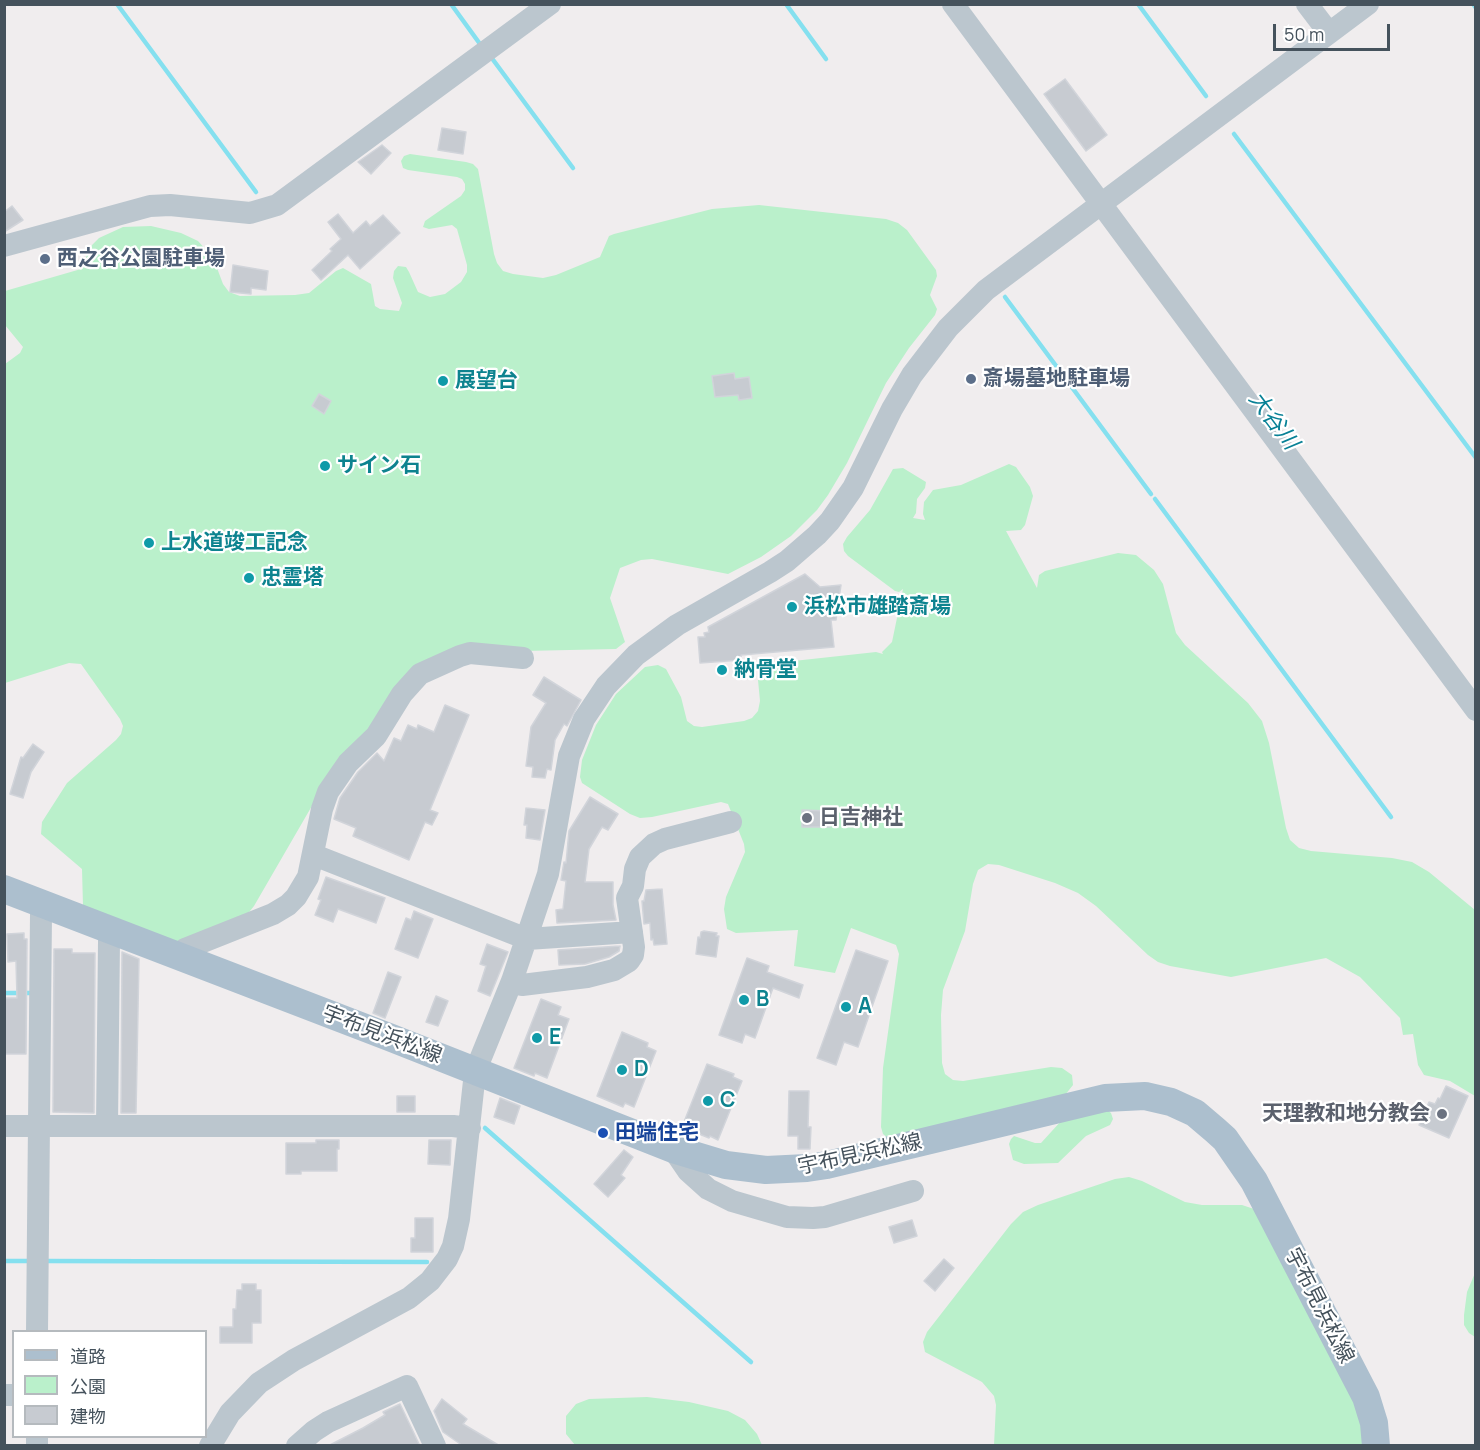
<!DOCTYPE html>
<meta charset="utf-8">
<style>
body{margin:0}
#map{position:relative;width:1480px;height:1450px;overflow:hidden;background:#f0edee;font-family:Manrope,"Noto Sans JP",sans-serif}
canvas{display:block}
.frame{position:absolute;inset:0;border:6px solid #45525c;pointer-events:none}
.legend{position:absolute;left:12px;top:1330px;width:195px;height:108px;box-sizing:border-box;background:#fff;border:2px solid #b5babe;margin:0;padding:8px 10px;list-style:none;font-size:18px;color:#45525c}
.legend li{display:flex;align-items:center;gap:12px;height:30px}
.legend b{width:30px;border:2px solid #b5babe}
.scale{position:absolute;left:1273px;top:24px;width:117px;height:27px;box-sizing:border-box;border:3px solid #45525c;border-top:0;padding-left:8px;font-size:18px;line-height:21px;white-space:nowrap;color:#45525c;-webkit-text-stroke:4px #fff;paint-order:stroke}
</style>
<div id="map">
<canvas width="1480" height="1450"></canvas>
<div class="frame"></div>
<ul class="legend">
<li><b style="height:8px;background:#acbfce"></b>道路</li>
<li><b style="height:16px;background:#baf0cb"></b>公園</li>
<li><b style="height:16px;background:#c7cbd1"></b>建物</li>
</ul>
<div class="scale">50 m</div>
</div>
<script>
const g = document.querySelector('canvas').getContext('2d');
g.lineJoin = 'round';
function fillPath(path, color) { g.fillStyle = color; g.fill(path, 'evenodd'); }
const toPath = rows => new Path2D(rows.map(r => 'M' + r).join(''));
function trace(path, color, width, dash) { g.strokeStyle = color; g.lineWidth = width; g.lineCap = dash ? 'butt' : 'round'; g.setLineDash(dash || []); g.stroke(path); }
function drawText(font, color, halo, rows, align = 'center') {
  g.font = font + ' Manrope,"Noto Sans JP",sans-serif'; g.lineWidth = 4.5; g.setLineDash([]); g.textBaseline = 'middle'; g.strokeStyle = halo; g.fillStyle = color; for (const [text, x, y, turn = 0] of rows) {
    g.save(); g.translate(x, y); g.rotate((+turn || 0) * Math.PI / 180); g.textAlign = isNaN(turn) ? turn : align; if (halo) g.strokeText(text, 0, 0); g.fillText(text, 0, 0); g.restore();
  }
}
const green = toPath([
 [410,154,466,162,473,164,478,169,494,254,497,263,503,271,513,274,543,278,556,275,600,257,609,236,614,234,712,209,759,205,886,219,898,223,907,230,936,270,937,276,930,295,937,309,935,315,909,348,886,383,847,463,828,495,817,510,791,536,761,557,728,574,652,559,641,560,620,568,610,598,625,642,616,649,523,651,469,646,375,726,331,773,254,906,246,916,174,944,83,906,82,869,41,834,42,822,67,783,116,740,121,734,123,726,120,719,81,664,69,663,5,683,5,364,20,353,23,347,5,325,5,291,81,269,85,263,88,249,99,238,123,227,151,226,181,233,198,241,209,253,217,268,223,284,229,292,240,296,295,295,309,293,336,271,343,268,371,284,375,306,380,309,399,311,402,303,393,278,394,271,398,266,406,267,409,272,418,292,430,297,445,294,461,282,467,272,467,265,457,229,452,225,429,229,423,227,425,221,461,196,465,190,465,184,462,179,457,177,408,170,403,168,401,161,404,156],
 [1009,464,1016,467,1030,487,1033,496,1025,525,1021,530,1006,531,1037,588,1039,575,1045,571,1118,553,1136,555,1154,570,1163,584,1176,633,1185,645,1248,703,1262,721,1269,743,1286,828,1290,840,1299,848,1311,851,1392,858,1412,862,1429,872,1475,910,1475,1096,1450,1081,1424,1075,1418,1065,1413,1034,1403,1035,1400,1018,1360,977,1326,958,1231,977,1170,966,1158,962,1148,955,1096,906,1078,893,1055,883,999,865,988,864,978,870,973,884,965,931,943,990,941,1015,942,1063,945,1074,953,1080,963,1081,1051,1067,1062,1068,1072,1075,1073,1085,1065,1095,888,1138,883,1134,881,1127,883,1068,899,954,896,945,851,928,835,973,794,966,798,930,736,933,727,929,724,909,726,897,745,852,744,844,728,804,721,802,652,817,640,818,630,814,582,783,580,777,582,760,596,725,616,694,645,667,658,665,666,669,681,697,687,721,694,726,702,727,744,721,752,718,758,711,760,701,758,680,760,671,766,664,876,652,883,654,882,652,892,642,903,589,899,592,895,591,848,556,844,551,843,544,847,537,870,510,893,469,903,468,926,482,925,488,917,499,916,513,913,518,925,520,923,514,924,502,933,490,961,485],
 [1106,1109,1111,1113,1113,1119,1110,1125,1086,1136,1058,1163,1024,1164,1013,1160,1009,1144,1011,1139,1014,1136,1035,1143,1041,1143,1062,1120],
 [1129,1177,1142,1181,1185,1202,1202,1205,1242,1205,1257,1210,1357,1401,1367,1445,994,1445,996,1405,994,1396,982,1382,925,1352,923,1342,927,1332,1011,1224,1023,1212,1038,1205,1115,1179],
 [1475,1273,1475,1337,1469,1333,1464,1325,1464,1315,1467,1292],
 [647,1397,689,1402,728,1411,745,1420,757,1434,762,1445,575,1445,566,1434,566,1416,576,1404,589,1399]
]);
const stream = toPath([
 [117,4,256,192],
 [451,4,480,44],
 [786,4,826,59],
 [1138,4,1206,96],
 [1473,4,1476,8],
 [491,57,573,168],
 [1234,134,1476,458],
 [1005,297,1151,494],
 [1155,499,1391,817],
 [4,993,33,993],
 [485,1128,751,1362],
 [4,1261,31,1261],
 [46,1261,427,1262]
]);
const building = toPath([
 [1065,79,1107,135,1086,151,1044,94,1065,79],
 [442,128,466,132,463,154,438,150,442,128],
 [382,145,391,153,371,174,358,162,382,145],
 [12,206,23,220,4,232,4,212,12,206],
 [338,214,353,233,366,221,370,226,383,215,400,233,360,269,348,255,321,280,312,270,332,251,330,249,341,239,328,222,338,214],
 [233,265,268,271,266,290,251,288,251,294,230,292,233,265],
 [734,373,735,379,749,377,752,398,739,400,738,395,715,397,712,376,734,373],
 [319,394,331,401,324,414,312,406,319,394],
 [805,574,820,587,841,585,836,620,831,620,834,647,741,655,741,660,700,663,698,637,705,637,704,633,709,632,708,627,805,574],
 [544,677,581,700,567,726,564,724,555,740,551,770,547,769,545,778,532,777,533,767,526,766,531,727,546,703,533,695,544,677],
 [445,705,469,715,430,810,438,813,432,825,425,822,409,860,353,836,356,828,334,819,340,798,358,772,377,753,384,761,394,738,401,741,408,725,417,729,418,725,434,732,445,705],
 [33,744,44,752,31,772,23,798,10,794,21,757,23,758,33,744],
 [590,797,618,814,608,830,602,827,589,849,585,882,613,882,613,905,616,920,557,923,556,910,563,909,566,881,561,880,564,862,566,863,569,831,590,797],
 [526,808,545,810,540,840,526,838,527,825,524,825,526,808],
 [802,810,830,811,830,827,802,827,802,810],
 [326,877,385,898,376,923,338,909,333,922,315,915,321,900,318,899,326,877],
 [662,889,667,944,654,945,653,939,651,940,650,923,644,924,642,901,644,901,646,890,662,889],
 [414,911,433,919,418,958,395,949,406,918,411,920,414,911],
 [704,931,717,933,716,936,719,936,716,957,696,954,698,937,700,938,701,932,704,931],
 [24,933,24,939,27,939,26,1054,4,1054,4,998,17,998,16,961,8,962,7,934,24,933],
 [487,944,508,952,490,996,478,991,486,966,480,964,487,944],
 [620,946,619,951,609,957,585,964,559,965,558,950,620,946],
 [54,949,72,949,72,953,95,953,94,1113,53,1112,54,949],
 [856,950,888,961,858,1047,844,1042,836,1065,817,1058,856,950],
 [122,952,139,959,136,1113,121,1113,122,952],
 [747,958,769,966,767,972,803,985,799,998,773,988,755,1038,745,1034,742,1043,719,1035,747,958],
 [388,972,401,977,385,1018,373,1013,388,972],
 [436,996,448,1001,438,1026,426,1022,436,996],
 [541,999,561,1007,558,1015,569,1019,547,1078,535,1073,534,1076,514,1068,541,999],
 [622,1032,648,1043,647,1047,656,1051,634,1107,625,1103,623,1107,597,1096,622,1032],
 [707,1064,734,1074,733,1077,742,1081,718,1140,710,1136,709,1138,682,1127,707,1064],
 [1446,1086,1468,1096,1449,1138,1419,1125,1429,1102,1435,1104,1438,1098,1440,1099,1446,1086],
 [789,1091,809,1091,808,1127,811,1127,810,1149,798,1149,798,1136,788,1136,789,1091],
 [397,1096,415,1096,415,1112,397,1112,397,1096],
 [500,1098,520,1106,514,1124,494,1117,500,1098],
 [316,1140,339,1140,339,1149,337,1149,337,1171,301,1171,301,1174,286,1174,286,1143,316,1143,316,1140],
 [429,1140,451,1140,450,1165,428,1164,429,1140],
 [624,1150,633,1157,621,1175,625,1178,608,1197,594,1184,624,1150],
 [415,1218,433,1218,433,1252,411,1252,411,1238,415,1238,415,1218],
 [912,1220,917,1236,894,1243,889,1227,912,1220],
 [944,1259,954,1268,935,1291,924,1281,944,1259],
 [242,1284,256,1284,256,1290,261,1290,261,1323,252,1323,252,1343,220,1343,220,1327,233,1327,233,1309,236,1309,237,1290,242,1290,242,1284],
 [442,1399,467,1419,463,1424,500,1446,463,1446,443,1432,434,1411,442,1399],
 [400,1404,420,1446,328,1446,363,1428,385,1415,383,1412,400,1404]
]);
const minor = toPath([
 [953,4,1476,710],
 [1307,4,1329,33],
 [4,246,150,206,170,205,250,213,277,205,550,4],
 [314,855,527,939,632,932],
 [182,957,185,949,273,914,288,905,296,897,308,877,322,809,328,792,348,763,376,736,402,694,420,674,460,656,470,653,523,658],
 [512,981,522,985,587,977,614,970,629,961,633,955,634,947,627,898,633,886,635,869,640,857,654,844,665,839,731,822],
 [4,1126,453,1126,470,1128],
 [107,1126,109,941,113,931],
 [673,1149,688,1171,708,1189,732,1201,787,1217,813,1218,825,1217,913,1191],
 [37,1332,41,914,45,905],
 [4,1395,14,1395],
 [37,1446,37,1436],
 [210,1446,230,1413,259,1383,294,1360,409,1298,430,1281,447,1259,453,1246,459,1219,475,1072,512,981,548,874,569,756,584,719,606,686,636,655,677,625,770,572,787,561,817,535,830,521,853,488,892,409,912,375,948,328,986,290,1368,4],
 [297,1446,314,1431,328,1422,407,1386,435,1446]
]);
const major = toPath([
 [4,889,389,1037,673,1149,726,1165,766,1170,807,1168,827,1165,1105,1098,1145,1096,1171,1102,1195,1113,1215,1130,1225,1139,1254,1181,1366,1397,1374,1423,1376,1446]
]);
const markers = [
 [45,259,6,"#5c6f8a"],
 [971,379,6,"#5c6f8a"],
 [443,381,6,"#0f9aa8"],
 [325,466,6,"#0f9aa8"],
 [149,543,6,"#0f9aa8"],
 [249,578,6,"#0f9aa8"],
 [792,607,6,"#0f9aa8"],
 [722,670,6,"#0f9aa8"],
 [807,818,6,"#6b7280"],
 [744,1000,6,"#0f9aa8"],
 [846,1007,6,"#0f9aa8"],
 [537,1038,6,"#0f9aa8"],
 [622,1070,6,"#0f9aa8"],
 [708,1101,6,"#0f9aa8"],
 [1442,1114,6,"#6b7280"],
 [603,1133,6,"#1a4fb4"]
];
const serviceNames = [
 ["西之谷公園駐車場",57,259],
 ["斎場墓地駐車場",983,379]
];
const cultureNames = [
 ["展望台",455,381],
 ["サイン石",337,466],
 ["上水道竣工記念",161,543],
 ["忠霊塔",261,578],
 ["浜松市雄踏斎場",804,607],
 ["納骨堂",734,670],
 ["B",756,1000],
 ["A",858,1007],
 ["E",549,1038],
 ["D",634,1070],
 ["C",720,1101]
];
const worshipNames = [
 ["日吉神社",819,818],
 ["天理教和地分教会",1430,1114,"right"]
];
const streetNames = [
 ["宇布見浜松線",382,1035,21],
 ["宇布見浜松線",860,1155,-12],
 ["宇布見浜松線",1319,1306,63]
];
const transitNames = [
 ["田端住宅",615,1133]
];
const waterNames = [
 ["大谷川",1273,421,53]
];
fillPath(green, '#baf0cb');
trace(stream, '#85e0ef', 4.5);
fillPath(building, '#c7cbd1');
trace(building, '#d1d4da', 1.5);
trace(minor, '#bbc6ce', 22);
trace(major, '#acbfce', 28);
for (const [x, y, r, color] of markers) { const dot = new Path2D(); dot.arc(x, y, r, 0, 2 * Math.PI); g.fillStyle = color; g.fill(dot); trace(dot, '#fff', 2); }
drawText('bold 21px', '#4e5e75', '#fff', serviceNames, 'left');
drawText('bold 21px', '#0d838f', '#fff', cultureNames, 'left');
drawText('bold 21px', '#5b616d', '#fff', worshipNames, 'left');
drawText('21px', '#45525c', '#fff', streetNames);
drawText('bold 21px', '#164399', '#fff', transitNames, 'left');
drawText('italic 22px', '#088196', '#fff', waterNames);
</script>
